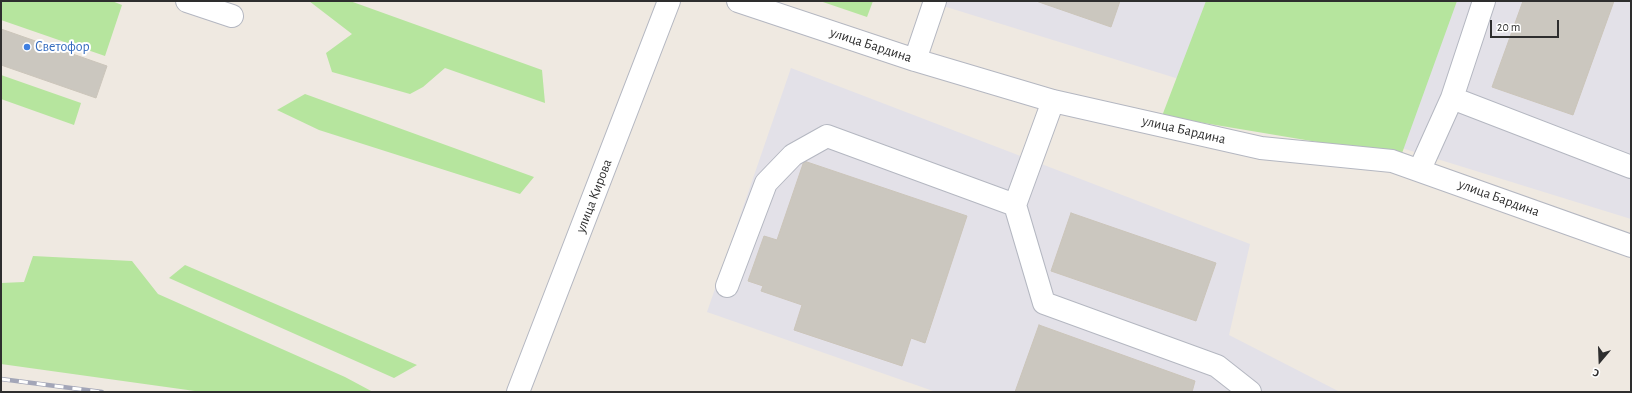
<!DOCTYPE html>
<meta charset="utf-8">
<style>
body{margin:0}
#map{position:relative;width:1632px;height:393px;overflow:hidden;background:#efe9e1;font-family:"Alegreya Sans",sans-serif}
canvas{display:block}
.frame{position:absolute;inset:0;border:2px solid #2e2e2e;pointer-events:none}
.north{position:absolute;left:1580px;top:341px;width:40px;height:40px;-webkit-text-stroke:3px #fff;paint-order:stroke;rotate:199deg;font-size:11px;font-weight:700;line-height:16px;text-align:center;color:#2e2e2e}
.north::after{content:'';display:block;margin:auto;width:14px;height:18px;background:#2e2e2e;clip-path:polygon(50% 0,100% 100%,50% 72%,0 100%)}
.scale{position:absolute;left:1490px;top:20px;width:69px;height:18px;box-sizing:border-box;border:2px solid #2e2e2e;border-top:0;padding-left:5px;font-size:12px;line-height:14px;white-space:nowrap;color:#2e2e2e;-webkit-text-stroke:3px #fff;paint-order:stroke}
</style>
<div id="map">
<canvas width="1632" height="393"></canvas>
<div class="frame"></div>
<div class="north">С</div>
<div class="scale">20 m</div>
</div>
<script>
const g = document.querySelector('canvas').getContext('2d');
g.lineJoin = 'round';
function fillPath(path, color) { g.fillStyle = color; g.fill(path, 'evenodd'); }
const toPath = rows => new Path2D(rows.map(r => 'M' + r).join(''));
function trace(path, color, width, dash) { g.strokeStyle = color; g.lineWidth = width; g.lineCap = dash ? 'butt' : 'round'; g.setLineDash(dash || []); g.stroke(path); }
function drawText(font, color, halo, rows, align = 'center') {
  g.font = font + ' "Alegreya Sans",sans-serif'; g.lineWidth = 4; g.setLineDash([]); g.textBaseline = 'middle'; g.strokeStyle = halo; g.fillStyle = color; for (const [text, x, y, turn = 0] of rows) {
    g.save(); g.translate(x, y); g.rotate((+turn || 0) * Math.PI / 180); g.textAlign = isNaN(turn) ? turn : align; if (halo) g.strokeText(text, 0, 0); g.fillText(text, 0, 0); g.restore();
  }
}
const industrial = toPath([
 [927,1,1631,1,1631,219],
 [791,68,1250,244,1229,335,1340,392,936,392,707,312]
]);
const green = toPath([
 [1,1,112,1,122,5,105,56,1,20],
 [309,1,350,1,542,70,545,103,445,68,423,87,410,94,332,72,326,53,352,34],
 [820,1,873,1,867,17],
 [1206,1,1457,1,1401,156,1162,116],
 [1,75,81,103,74,125,1,99],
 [305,94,534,177,520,194,319,130,277,110],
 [33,256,132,261,158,294,345,377,373,392,202,392,1,364,1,283,24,282],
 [185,265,417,365,394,378,169,278]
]);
const building = toPath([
 [1036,1,1120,1,1111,27,1036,1],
 [1523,1,1614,1,1573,115,1492,87,1523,1],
 [1,29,107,66,96,98,1,65,1,29],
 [804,161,967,216,925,343,911,338,902,366,794,330,802,305,761,291,763,286,748,281,764,236,777,240,804,161],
 [1071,213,1216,263,1196,321,1051,271,1071,213],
 [1039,325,1195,381,1192,392,1015,392,1039,325]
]);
const minor = toPath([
 [187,1,232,16],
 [738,1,915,60,1053,101,1261,148,1392,161,1631,246],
 [915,60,935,1],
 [1452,98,1631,167],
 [1053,101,1015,205,1044,303,1217,366,1250,392],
 [1420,169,1452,98,1484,1],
 [727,286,766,183,793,155,827,136,1015,205],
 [518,392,669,1]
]);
const rail = toPath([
 [1,379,102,392]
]);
const markers = [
 [27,47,4,"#3f7fe0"]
];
const streetNames = [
 ["улица Бардина",871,45,18],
 ["улица Бардина",1184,130,13],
 ["улица Кирова",594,196,-69],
 ["улица Бардина",1499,198,20]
];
const shopNames = [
 ["Светофор",35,47]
];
fillPath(industrial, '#e3e1e8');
fillPath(green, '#b6e59e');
fillPath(building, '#cbc7bf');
trace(building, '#cbc5ba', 1);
trace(minor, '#b4b7c1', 24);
trace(minor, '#fff', 22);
trace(rail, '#a3a6b8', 4.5);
trace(rail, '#fff', 3, [9]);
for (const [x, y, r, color] of markers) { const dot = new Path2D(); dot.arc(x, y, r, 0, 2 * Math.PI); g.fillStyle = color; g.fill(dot); trace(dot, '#fff', 1.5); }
drawText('14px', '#2e2e2e', '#fff', streetNames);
drawText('14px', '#366cbe', '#fff', shopNames, 'left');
</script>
